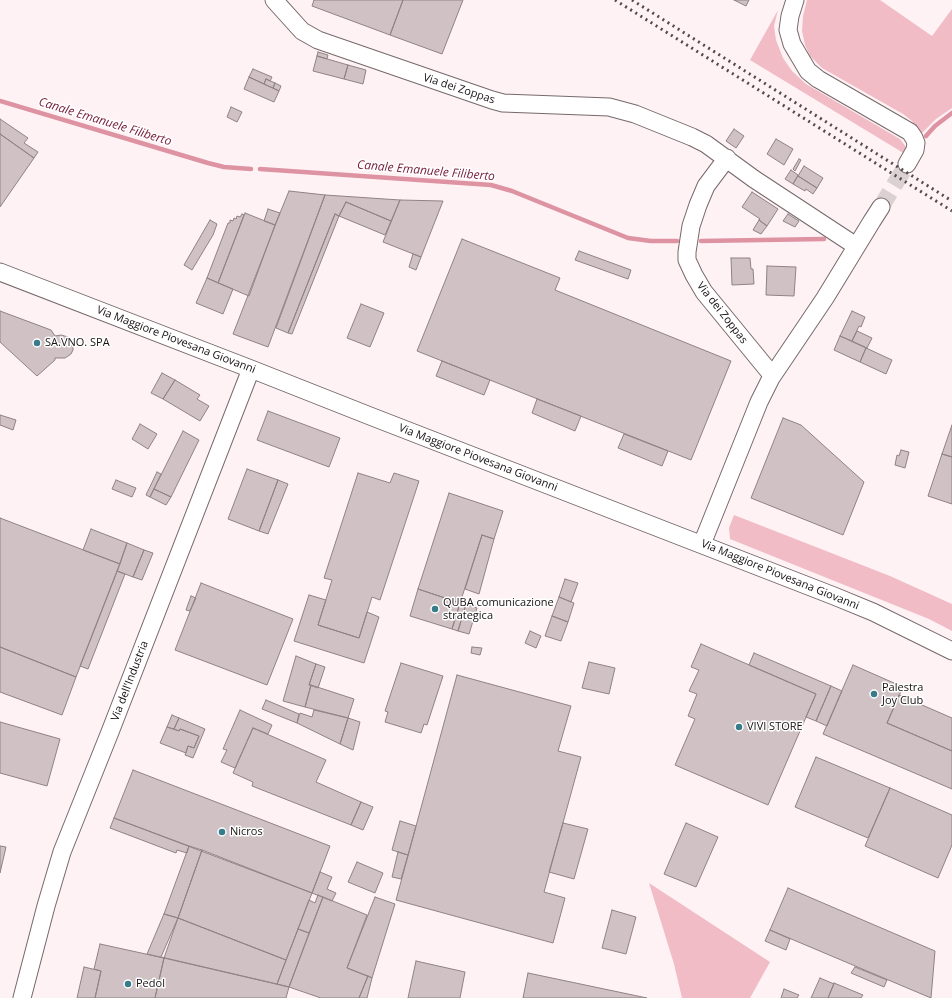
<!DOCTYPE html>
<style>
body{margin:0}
canvas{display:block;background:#fef2f4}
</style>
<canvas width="952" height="998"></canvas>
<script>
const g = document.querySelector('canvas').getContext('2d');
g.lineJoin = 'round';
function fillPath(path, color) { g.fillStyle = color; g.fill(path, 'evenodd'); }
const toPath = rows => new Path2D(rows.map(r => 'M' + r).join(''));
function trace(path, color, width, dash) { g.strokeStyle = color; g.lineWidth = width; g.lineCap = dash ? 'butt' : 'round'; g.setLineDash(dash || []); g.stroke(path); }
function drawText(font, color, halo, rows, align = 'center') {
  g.font = font + ' "Open Sans",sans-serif'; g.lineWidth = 3; g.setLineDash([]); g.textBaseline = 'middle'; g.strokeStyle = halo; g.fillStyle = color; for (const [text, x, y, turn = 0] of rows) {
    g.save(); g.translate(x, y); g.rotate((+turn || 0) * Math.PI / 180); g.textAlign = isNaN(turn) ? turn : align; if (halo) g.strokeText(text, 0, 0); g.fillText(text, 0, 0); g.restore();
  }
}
const green = toPath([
 [807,0,880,0,932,36,952,9,952,108,936,119,921,134,912,121,903,114,822,68,810,56,805,45,802,31,803,16],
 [778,10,774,26,776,40,783,58,792,71,806,84,900,139,906,147,905,154,750,60],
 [734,515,890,576,952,604,952,631,929,619,730,539,729,528],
 [649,883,770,962,750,998,682,998,674,964]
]);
const stream = toPath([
 [0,101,208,163,224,167,251,169],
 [926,136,935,126,952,113],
 [260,169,491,185,512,191,628,238,651,241,677,241],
 [701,241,824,239]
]);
const building = toPath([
 [314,0,403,0,390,35,312,6,314,0],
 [403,0,463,0,442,54,390,35,403,0],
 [734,0,749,0,746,6,734,0],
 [318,52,328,55,327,59,317,56,318,52],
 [317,56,348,65,344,79,313,71,317,56],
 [348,65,366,70,363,84,344,79,348,65],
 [253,69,272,77,270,81,266,79,264,84,249,77,253,69],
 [249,77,279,91,274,102,244,89,249,77],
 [266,79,275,83,273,88,264,84,266,79],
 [275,83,281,86,279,91,273,88,275,83],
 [231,107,242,112,237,122,227,117,231,107],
 [0,119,28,138,24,143,38,152,34,158,0,134,0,119],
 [734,129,744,136,736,148,726,141,734,129],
 [0,134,34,158,0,207,0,134],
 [776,139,793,149,784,165,767,154,776,139],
 [799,159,801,160,795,171,793,169,799,159],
 [804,166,823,178,817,188,798,176,804,166],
 [791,170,798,175,793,184,785,179,791,170],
 [798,176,817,188,813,194,806,189,805,191,793,184,798,176],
 [289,191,325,195,268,347,233,334,280,213,289,191],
 [752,192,778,209,767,226,759,220,760,219,742,207,752,192],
 [325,195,400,200,391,221,346,202,339,216,335,214,288,333,276,328,325,195],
 [400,200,443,201,421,257,383,242,400,200],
 [346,202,391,221,385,235,339,216,346,202],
 [268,209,280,213,275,225,264,221,268,209],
 [245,213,275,225,249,296,218,283,245,213],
 [242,214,244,215,218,283,207,278,228,223,230,223,230,220,233,221,234,218,236,219,237,216,240,217,242,214],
 [335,214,339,216,292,334,288,333,335,214],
 [788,214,799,221,795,227,783,221,788,214],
 [210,220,217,224,213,235,192,270,184,265,210,220],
 [759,220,767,226,761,234,753,230,759,220],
 [462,239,560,278,555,290,731,361,691,460,417,351,462,239],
 [579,251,631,270,628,279,575,260,579,251],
 [413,254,421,257,416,270,409,267,413,254],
 [731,258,750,258,751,269,753,269,754,284,732,285,731,258],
 [767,266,796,267,794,296,766,295,767,266],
 [207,278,233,289,223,314,196,303,207,278],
 [361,304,384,313,370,347,347,338,361,304],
 [0,311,51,330,55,336,61,335,68,337,73,344,73,350,71,354,65,358,55,358,55,360,37,376,0,342,0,311],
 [852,311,865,317,861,327,859,326,852,341,840,336,852,311],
 [857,331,872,338,867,348,852,341,857,331],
 [840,336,866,348,860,362,834,350,840,336],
 [866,348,892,360,886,374,860,362,866,348],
 [442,361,490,380,484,395,436,376,442,361],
 [162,373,175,380,163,399,151,393,162,373],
 [175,380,200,395,197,399,209,406,200,421,163,399,175,380],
 [537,399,581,416,575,431,532,413,537,399],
 [268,411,340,438,329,467,257,440,268,411],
 [0,415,16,420,13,430,0,425,0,415],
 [783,418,801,425,864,482,843,535,751,498,783,418],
 [140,424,157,434,148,449,132,439,140,424],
 [952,425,952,457,942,454,952,425],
 [183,431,199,440,171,497,154,489,183,431],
 [624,434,668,451,662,466,618,448,624,434],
 [901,450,909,452,905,468,895,465,897,455,899,456,901,450],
 [942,454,952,457,952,504,928,496,942,454],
 [247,469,278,480,259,531,228,519,247,469],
 [157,472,161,474,150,497,146,495,157,472],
 [358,473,390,483,394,473,419,481,380,600,372,597,359,638,318,625,332,580,324,578,358,473],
 [116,480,136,488,132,497,112,489,116,480],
 [278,480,288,484,268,534,259,531,278,480],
 [154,489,171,497,166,505,150,497,154,489],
 [449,493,503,511,494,539,482,535,460,603,418,589,449,493],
 [0,518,120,564,76,677,0,647,0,518],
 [91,529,127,543,120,564,83,550,91,529],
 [482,535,494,539,479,594,465,589,482,535],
 [127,543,144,550,133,577,117,571,127,543],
 [144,550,153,553,142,580,133,577,144,550],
 [117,571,125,574,88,669,80,666,117,571],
 [565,579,578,583,571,602,559,597,565,579],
 [201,583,293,619,267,685,175,650,201,583],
 [418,589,460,603,452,629,410,616,418,589],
 [309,595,326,600,318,625,359,638,367,612,379,617,364,663,294,641,309,595],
 [191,596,196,598,190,611,186,610,191,596],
 [559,597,574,603,568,622,552,616,559,597],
 [460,603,466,604,458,631,452,629,460,603],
 [466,604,477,608,469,634,458,631,466,604],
 [552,616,568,622,561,641,545,636,552,616],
 [530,631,541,636,536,648,525,643,530,631],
 [701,644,816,694,768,805,675,765,695,719,688,716,697,694,689,691,699,670,691,667,701,644],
 [0,647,76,677,62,715,0,692,0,647],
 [472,647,482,648,480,655,471,653,472,647],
 [754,653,831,686,816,721,806,717,816,694,749,665,754,653],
 [296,656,316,664,309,685,311,685,305,707,283,701,296,656],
 [589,662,615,668,609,694,582,688,589,662],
 [401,663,443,676,427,725,424,724,421,733,385,722,388,712,385,711,401,663],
 [316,664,325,667,318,688,309,685,316,664],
 [853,665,903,687,887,723,952,751,952,789,823,734,853,665],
 [457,675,571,706,558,751,581,757,544,892,565,898,553,943,396,900,457,675],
 [311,685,354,699,348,718,305,707,311,685],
 [831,686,842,691,827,726,816,721,831,686],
 [899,695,952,718,952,751,887,723,899,695],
 [266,700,299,714,297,723,262,709,266,700],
 [240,710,272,725,268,734,253,728,235,768,221,762,227,750,223,749,240,710],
 [314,710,348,718,340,744,297,723,300,713,312,717,314,710],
 [172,715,179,718,174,729,167,727,172,715],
 [179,718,205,729,193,758,185,755,188,746,194,748,199,736,180,729,179,731,174,729,179,718],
 [348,718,360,722,353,750,340,744,348,718],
 [0,722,60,739,47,786,0,773,0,722],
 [167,727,179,731,180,729,199,736,194,748,188,746,186,753,160,743,167,727],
 [253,728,326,760,316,782,361,802,351,825,252,786,253,782,233,773,253,728],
 [816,757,890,788,868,838,795,807,816,757],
 [133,770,330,846,312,893,114,818,133,770],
 [890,788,952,815,952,845,938,878,865,846,890,788],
 [361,802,373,807,363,830,351,825,361,802],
 [114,818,189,846,187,853,177,850,176,853,110,828,114,818],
 [400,821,416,826,408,855,392,850,400,821],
 [563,823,588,829,574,879,549,872,563,823],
 [686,823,718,837,696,887,664,874,686,823],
 [0,846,6,847,0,873,0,846],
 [189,846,202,850,178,918,164,914,189,846],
 [202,850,312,893,286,960,178,918,202,850],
 [398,852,408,855,401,879,392,877,398,852],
 [357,862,383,873,375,893,348,882,357,862],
 [320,872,332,877,327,889,336,893,332,901,312,893,320,872],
 [788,888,935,951,931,998,770,930,788,888],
 [318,895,323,897,309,933,298,929,309,900,315,903,318,895],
 [323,897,367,915,347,968,368,976,359,998,321,998,289,987,323,897],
 [375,897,395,904,372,978,347,968,375,897],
 [612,910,636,917,626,954,602,948,612,910],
 [164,914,178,918,164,958,147,954,164,914],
 [178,918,286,960,277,984,161,957,178,918],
 [298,929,309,933,289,987,277,984,298,929],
 [770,930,790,939,786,950,765,941,770,930],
 [100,944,164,958,155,998,95,998,101,971,94,969,100,944],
 [164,958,289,987,286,998,155,998,164,958],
 [416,961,465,972,460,998,408,998,416,961],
 [84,967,101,971,95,998,77,998,84,967],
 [855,967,887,980,884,987,851,973,855,967],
 [528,973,647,998,523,998,528,973],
 [368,976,372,978,367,998,359,998,368,976],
 [820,978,834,984,828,998,811,998,820,978],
 [834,983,863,995,861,998,828,998,834,983],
 [784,989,799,995,797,998,781,998,784,989]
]);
const minorTunnel = toPath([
 [881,207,907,164]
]);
const minor = toPath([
 [274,0,302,31,318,40,492,100,503,103,609,107,635,114,692,137,706,144,754,179,856,246],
 [795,0,790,16,788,30,792,44,808,71,818,79,910,132,914,138,916,143,915,150,907,164],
 [727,158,706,186,698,205,691,226,687,252,687,260,694,275,704,292,772,375],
 [0,272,251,369,370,416,834,596,873,612,952,651],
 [702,544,759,402,771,378,825,298,872,221,881,207],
 [22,998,46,906,62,852,110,732,251,369]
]);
const rail = toPath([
 [615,0,952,211],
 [632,0,952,201]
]);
const markers = [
 [37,343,4,"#387b8b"],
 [435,609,4,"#387b8b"],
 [874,694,4,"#387b8b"],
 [739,727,4,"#387b8b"],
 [222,832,4,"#387b8b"],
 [128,984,4,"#387b8b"]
];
const streetNames = [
 ["Via dei Zoppas",459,89,18],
 ["Via dei Zoppas",722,313,52],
 ["Via Maggiore Piovesana Giovanni",176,340,21],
 ["Via Maggiore Piovesana Giovanni",478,458,21],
 ["Via Maggiore Piovesana Giovanni",780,575,22],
 ["Via dell'Industria",130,681,-69]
];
const poiNames = [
 ["SA.VNO. SPA",45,343],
 ["QUBA comunicazione",443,603],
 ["strategica",443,616],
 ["Palestra",882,688],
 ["Joy Club",882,701],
 ["VIVI STORE",747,727],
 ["Nicros",230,832],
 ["Pedol",136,984]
];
const waterNames = [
 ["Canale Emanuele Filiberto",105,122,17],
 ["Canale Emanuele Filiberto",426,171,5]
];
fillPath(green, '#f2bcc6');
trace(stream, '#de93a3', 4.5);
fillPath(building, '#d0c2c4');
trace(building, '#908285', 1);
trace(minorTunnel, '#dbd0d2', 17, [17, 8]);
trace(minor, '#76696b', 19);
trace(minor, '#fff', 17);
trace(rail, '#524b4d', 3, [2, 4]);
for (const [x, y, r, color] of markers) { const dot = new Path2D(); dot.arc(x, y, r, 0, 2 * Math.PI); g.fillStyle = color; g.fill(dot); trace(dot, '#fff', 1.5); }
drawText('11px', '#171213', '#fff', streetNames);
drawText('11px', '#171213', '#fff', poiNames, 'left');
drawText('italic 12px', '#741b38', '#fff', waterNames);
</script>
